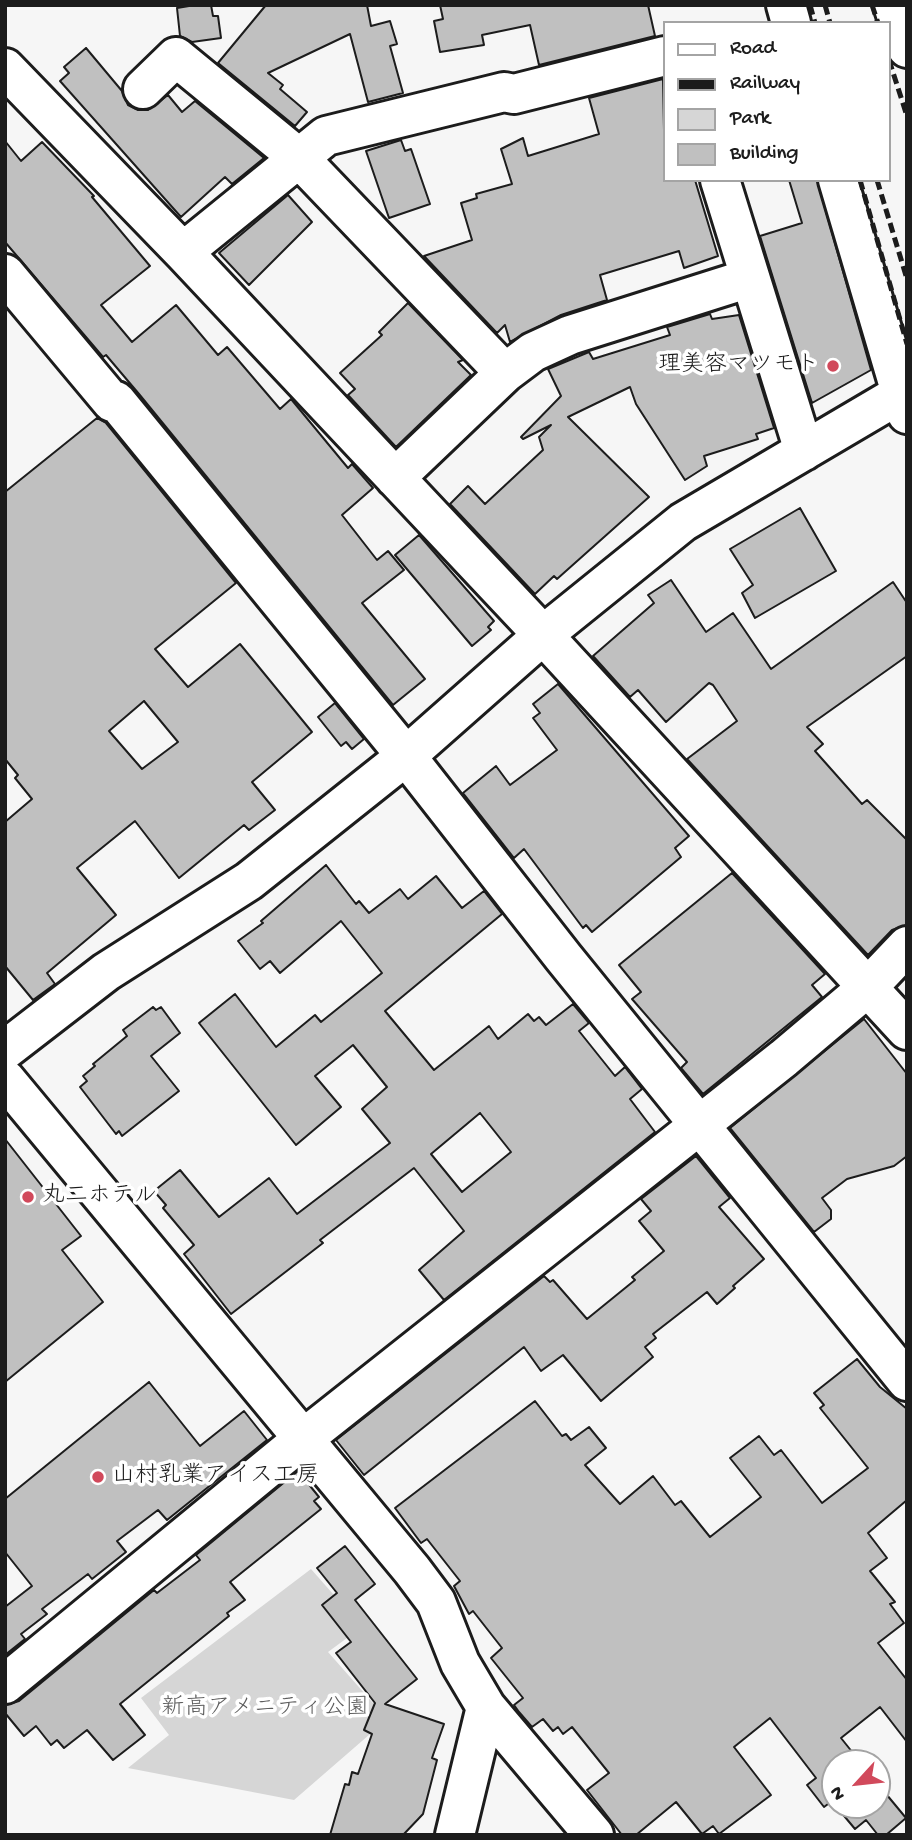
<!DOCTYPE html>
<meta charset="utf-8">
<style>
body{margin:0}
#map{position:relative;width:912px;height:1840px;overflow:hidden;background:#f6f6f6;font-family:"Gochi Hand",sans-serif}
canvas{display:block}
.frame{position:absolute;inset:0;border:7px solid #1c1c1c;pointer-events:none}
.legend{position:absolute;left:663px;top:21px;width:228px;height:161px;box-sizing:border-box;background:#fff;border:2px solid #a4a4a4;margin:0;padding:9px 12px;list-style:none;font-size:21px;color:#1c1c1c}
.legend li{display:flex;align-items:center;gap:14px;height:35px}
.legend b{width:35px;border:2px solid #a4a4a4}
.north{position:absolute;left:821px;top:1749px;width:70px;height:70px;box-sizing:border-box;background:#fff;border:2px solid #a4a4a4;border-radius:50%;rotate:243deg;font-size:19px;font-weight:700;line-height:28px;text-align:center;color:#1c1c1c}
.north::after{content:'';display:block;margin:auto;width:24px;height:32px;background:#d1495b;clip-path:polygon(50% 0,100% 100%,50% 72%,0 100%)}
</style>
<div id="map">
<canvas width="912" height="1840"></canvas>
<div class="frame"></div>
<ul class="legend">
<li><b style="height:9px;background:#fff"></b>Road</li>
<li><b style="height:9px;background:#1c1c1c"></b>Railway</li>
<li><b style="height:19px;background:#d6d6d6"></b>Park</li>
<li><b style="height:19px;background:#c0c0c0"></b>Building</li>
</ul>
<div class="north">N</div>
</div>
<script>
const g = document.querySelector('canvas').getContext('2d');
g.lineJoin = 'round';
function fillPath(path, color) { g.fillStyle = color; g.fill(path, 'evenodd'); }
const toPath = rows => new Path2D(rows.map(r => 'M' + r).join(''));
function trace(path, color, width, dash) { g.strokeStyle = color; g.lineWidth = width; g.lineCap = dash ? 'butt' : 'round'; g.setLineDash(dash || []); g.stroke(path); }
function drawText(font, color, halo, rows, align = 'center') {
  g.font = font + ' "Gochi Hand","Klee One",sans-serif'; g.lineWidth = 7; g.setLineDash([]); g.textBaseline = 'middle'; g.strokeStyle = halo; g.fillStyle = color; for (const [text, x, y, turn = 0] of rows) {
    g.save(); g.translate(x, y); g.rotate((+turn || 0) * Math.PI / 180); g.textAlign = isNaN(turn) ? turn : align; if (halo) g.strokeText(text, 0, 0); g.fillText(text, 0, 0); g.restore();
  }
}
const green = toPath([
 [311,1569,362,1627,328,1652,380,1711,377,1728,294,1800,128,1768,169,1735,141,1698]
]);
const building = toPath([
 [195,5,211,5,213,16,218,16,221,38,192,42,180,36,177,8,195,5],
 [266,5,367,5,371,26,390,21,397,44,390,46,403,93,368,102,350,34,268,73,283,85,280,89,307,112,295,126,218,63,266,5],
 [440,5,648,5,655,36,539,65,530,25,482,35,484,45,440,52,434,21,443,19,440,5],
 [86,48,122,91,128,105,138,110,148,110,168,95,182,112,195,101,264,158,232,184,225,177,181,217,60,81,69,73,64,67,86,48],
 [663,79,665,180,695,180,718,256,684,268,679,251,600,275,607,300,561,315,510,342,505,325,497,333,424,256,472,240,461,203,477,198,476,194,512,184,501,149,523,138,528,156,599,134,589,98,663,79],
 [401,140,405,151,411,149,430,204,389,218,366,151,401,140],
 [5,141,21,161,42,142,94,196,92,197,150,266,101,305,132,342,176,305,218,355,227,347,280,409,291,399,348,468,352,464,373,488,342,515,377,560,388,551,404,570,362,603,425,679,393,705,139,394,106,355,103,357,5,242,5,141],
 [789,180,817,180,871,370,812,403,760,236,802,223,789,180],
 [288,195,312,222,249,285,219,253,288,195],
 [408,303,463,360,458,362,471,375,396,447,348,395,355,389,340,373,382,335,379,332,408,303],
 [710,314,712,319,739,315,774,428,756,434,758,439,704,456,707,466,685,480,636,404,630,387,568,417,649,497,557,579,554,576,535,594,450,504,468,486,485,504,543,450,539,437,551,425,523,439,521,437,561,396,548,369,589,352,593,359,670,335,667,327,710,314],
 [97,418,106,423,236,583,155,649,188,687,240,644,312,732,252,782,275,810,249,830,244,825,179,878,135,821,77,868,116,915,47,973,55,984,33,1000,5,966,5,822,32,799,15,778,18,775,5,759,5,492,97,418],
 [144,701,178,742,142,769,109,731,144,701],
 [800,508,836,571,755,618,742,593,753,585,730,549,800,508],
 [419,535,494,621,488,627,491,630,472,646,395,555,419,535],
 [671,580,706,632,733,613,771,669,893,582,907,603,907,656,807,727,823,744,815,751,862,804,867,800,907,840,907,925,892,930,868,955,687,759,737,721,713,685,709,683,666,722,638,690,630,697,593,656,654,603,648,595,671,580],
 [558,684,689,836,675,848,681,857,592,932,586,925,583,928,524,849,514,858,463,793,496,766,510,785,557,750,533,718,540,713,533,704,558,684],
 [335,703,364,739,352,749,346,742,341,746,318,717,335,703],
 [326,865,356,904,359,901,369,913,400,889,408,899,436,876,462,908,484,891,502,914,385,1011,434,1070,489,1026,498,1039,528,1014,534,1021,539,1017,546,1025,573,1004,589,1023,579,1031,615,1076,625,1067,642,1089,630,1099,655,1132,444,1300,419,1270,464,1231,414,1168,320,1240,323,1243,231,1314,184,1254,194,1245,163,1208,166,1205,154,1191,180,1170,219,1217,269,1178,297,1214,390,1143,362,1109,387,1087,353,1045,315,1076,341,1107,296,1145,199,1023,235,994,276,1047,315,1015,321,1022,382,973,341,921,280,973,270,961,260,969,238,941,263,923,261,921,326,865],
 [480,1113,511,1152,462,1192,431,1154,480,1113],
 [732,873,825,974,812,985,822,997,703,1094,681,1068,687,1062,632,999,641,992,619,965,732,873],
 [153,1007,156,1010,161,1007,180,1033,151,1056,179,1091,122,1136,119,1131,116,1134,80,1087,87,1081,83,1076,95,1066,93,1064,127,1036,123,1030,153,1007],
 [864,1019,907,1074,907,1156,894,1166,847,1179,822,1198,831,1210,831,1219,814,1232,730,1128,864,1019],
 [5,1139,81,1236,62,1250,103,1302,5,1382,5,1139],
 [696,1156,730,1198,719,1207,764,1259,733,1286,735,1288,717,1304,707,1292,653,1334,656,1338,645,1347,653,1357,601,1401,563,1355,541,1371,524,1347,364,1475,336,1440,544,1276,550,1282,553,1280,587,1319,635,1280,632,1277,664,1251,639,1221,651,1211,641,1199,696,1156],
 [857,1359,880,1387,907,1409,907,1500,868,1533,887,1558,870,1571,895,1602,890,1604,904,1623,878,1643,907,1680,907,1742,880,1707,841,1738,861,1763,835,1763,835,1805,832,1801,824,1807,807,1785,816,1778,770,1718,734,1747,771,1795,719,1834,713,1826,702,1834,676,1802,636,1835,622,1835,587,1790,609,1773,572,1727,563,1734,558,1727,553,1731,543,1719,532,1727,519,1712,514,1705,523,1698,491,1658,502,1648,473,1611,469,1614,454,1586,460,1581,427,1539,421,1543,395,1508,535,1401,562,1436,566,1434,571,1440,589,1427,606,1448,585,1465,620,1504,653,1476,675,1505,681,1501,710,1537,761,1497,730,1458,759,1436,774,1455,781,1450,822,1503,868,1468,820,1408,824,1405,814,1393,857,1359],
 [149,1382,200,1446,244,1411,267,1440,167,1520,158,1510,117,1541,126,1552,92,1579,88,1574,42,1609,47,1614,21,1634,25,1639,5,1655,5,1607,32,1586,5,1552,5,1499,149,1382],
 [298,1471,319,1497,314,1501,321,1509,230,1582,245,1600,227,1613,229,1616,120,1704,145,1735,113,1760,87,1730,64,1748,57,1740,51,1745,36,1726,24,1736,5,1713,5,1705,19,1701,154,1590,157,1593,200,1560,196,1555,298,1471],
 [345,1546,375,1584,355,1600,417,1679,385,1704,444,1724,432,1758,437,1760,423,1814,403,1835,330,1835,345,1784,349,1785,352,1772,358,1774,372,1734,364,1730,375,1703,336,1653,351,1642,322,1605,337,1593,317,1568,345,1546],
 [877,1783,906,1818,886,1835,878,1835,866,1820,855,1829,835,1805,877,1805,877,1783]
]);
const minor = toPath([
 [786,5,791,23],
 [893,5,907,48],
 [665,56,514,94,504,92,326,136,183,252,543,635,907,1030],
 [5,68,183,252],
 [143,89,176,57,299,158,505,373],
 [720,180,804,451],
 [838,180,907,414],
 [5,274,112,402,116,401,406,756,564,958,907,1381],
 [395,478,505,373,533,352,570,335,750,278],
 [5,1050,106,972,249,881,406,756,543,635,683,522,907,390],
 [5,1079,412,1570,436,1602,460,1663,486,1707,594,1835],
 [5,1684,303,1439,784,1058,868,987,907,946],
 [455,1835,486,1707]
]);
const rail = toPath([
 [810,5,815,23],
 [825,5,830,23],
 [872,5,878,23],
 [889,60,907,116],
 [860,180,907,344],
 [877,180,907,279]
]);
const markers = [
 [833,366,7,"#d1495b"],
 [28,1197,7,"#d1495b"],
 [98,1477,7,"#d1495b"]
];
const poiNames = [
 ["理美容マツモト",819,366,"right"],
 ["丸二ホテル",42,1197],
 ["山村乳業アイス工房",112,1477]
];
const parkNames = [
 ["新高アメニティ公園",265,1709]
];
fillPath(green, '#d6d6d6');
fillPath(building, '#c0c0c0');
trace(building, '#1c1c1c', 2);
trace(minor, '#1c1c1c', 44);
trace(minor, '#fff', 38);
trace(rail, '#1c1c1c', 5, [10, 5]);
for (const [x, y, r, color] of markers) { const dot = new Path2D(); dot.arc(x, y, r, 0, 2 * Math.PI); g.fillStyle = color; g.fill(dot); trace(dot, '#fff', 2.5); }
drawText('23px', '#1c1c1c', '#fff', poiNames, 'left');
drawText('23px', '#5d5d5d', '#fff', parkNames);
</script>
